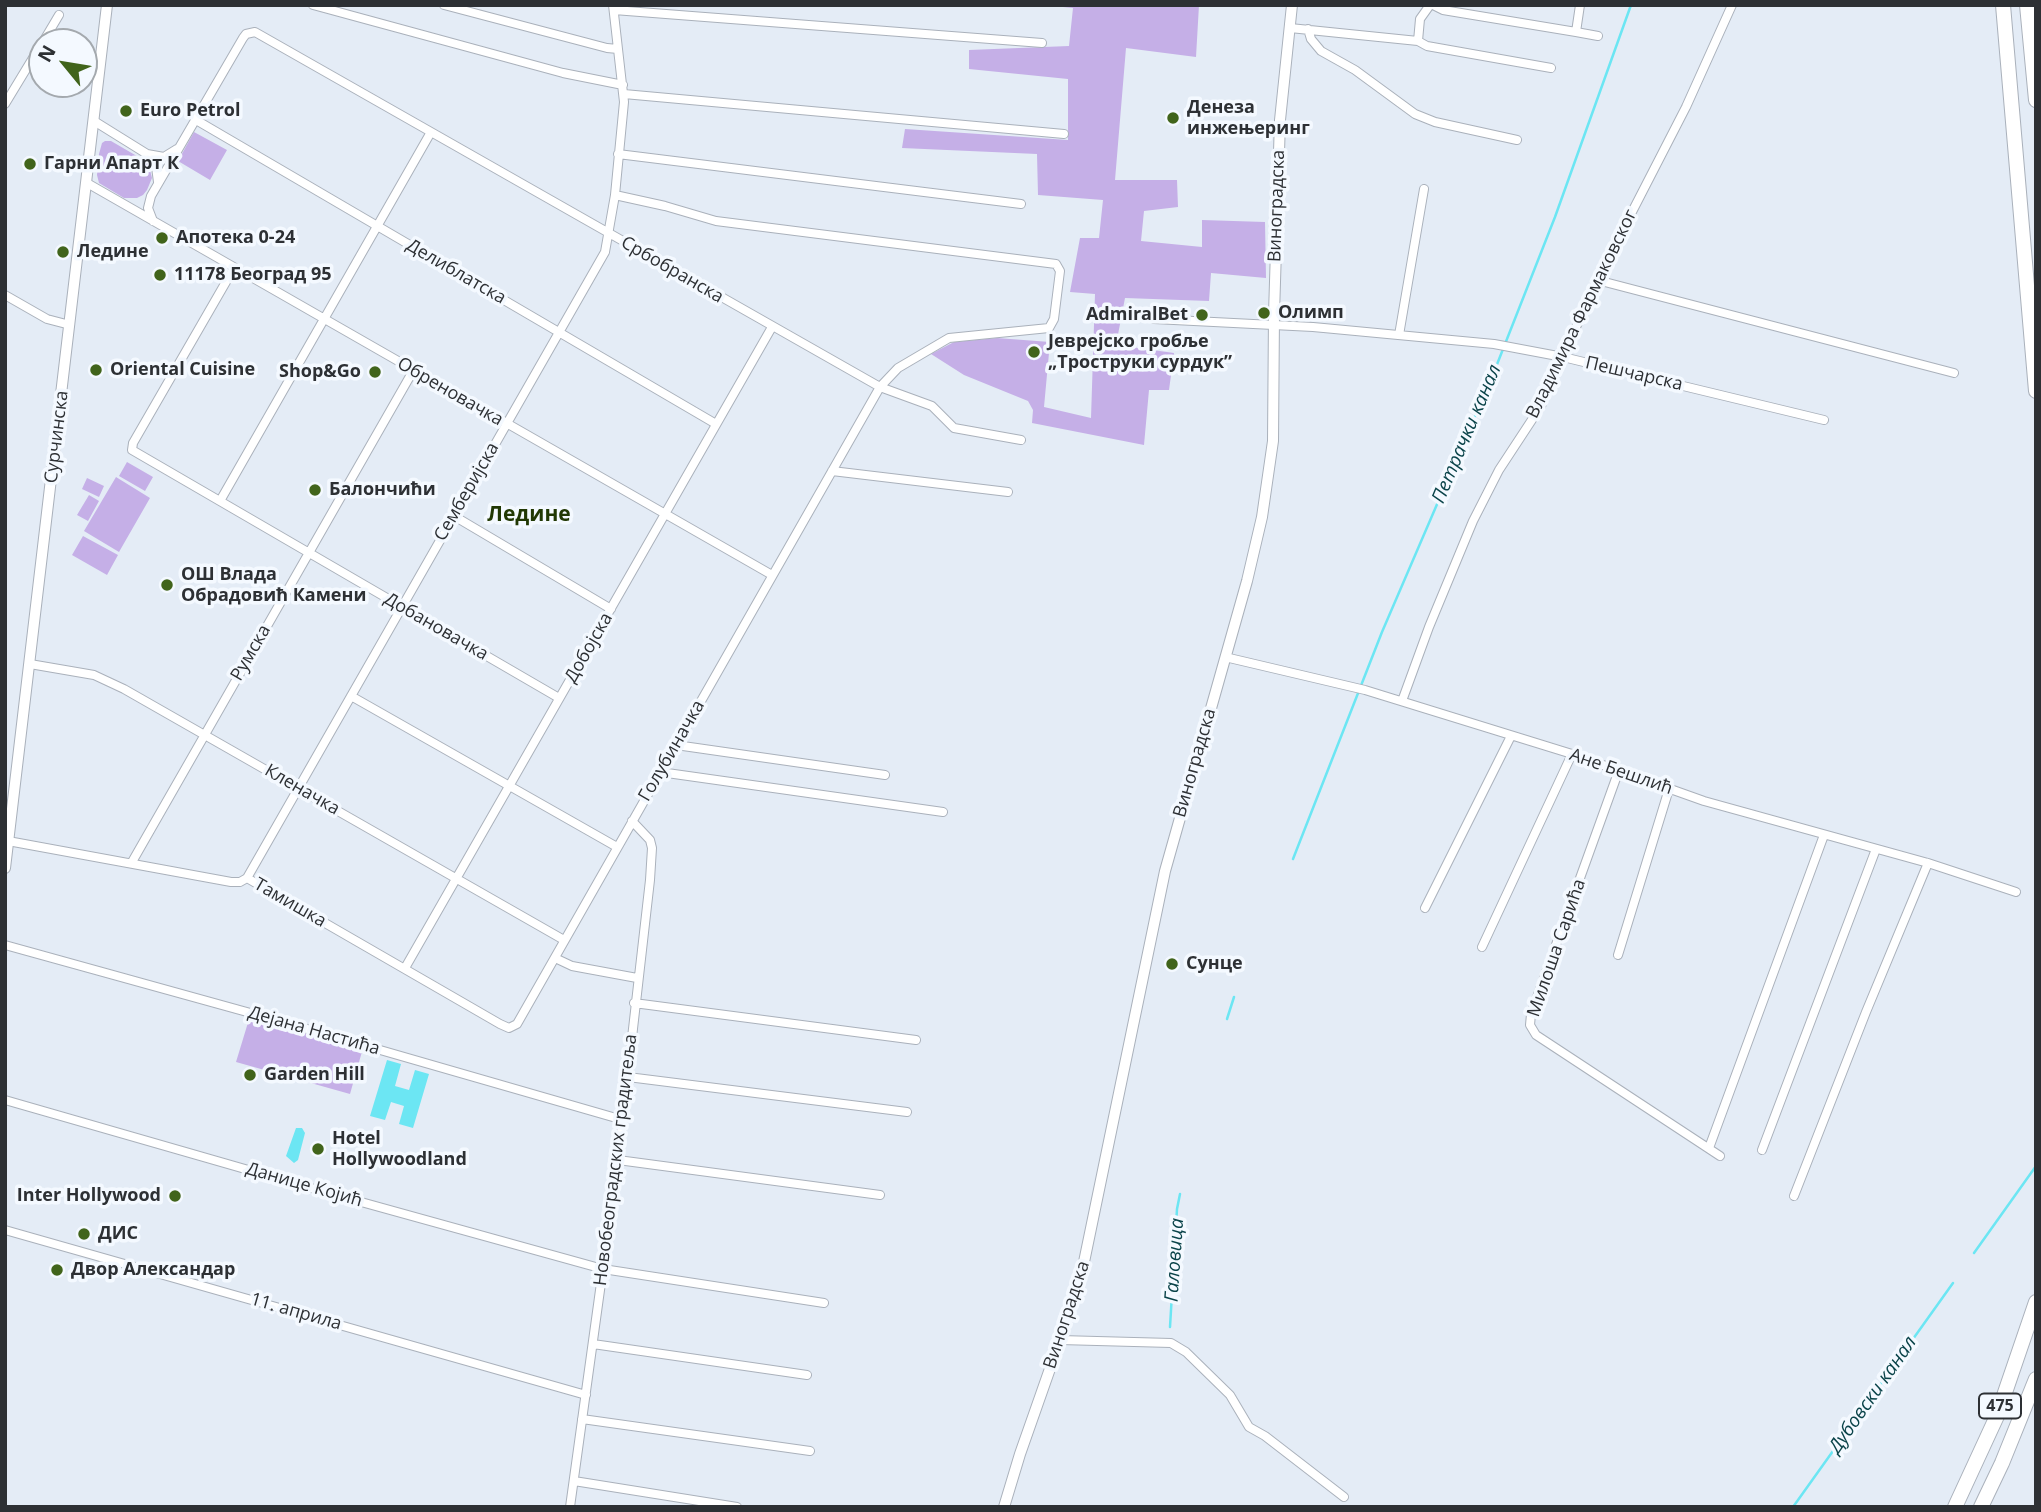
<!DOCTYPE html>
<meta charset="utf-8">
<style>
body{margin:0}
#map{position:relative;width:2041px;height:1512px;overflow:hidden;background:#e4ecf6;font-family:"Open Sans",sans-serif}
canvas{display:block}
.frame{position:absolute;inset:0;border:7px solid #2d3034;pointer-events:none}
.north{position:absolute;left:28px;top:28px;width:70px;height:70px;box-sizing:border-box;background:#f4f9ff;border:2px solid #a4a9ae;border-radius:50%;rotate:300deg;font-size:19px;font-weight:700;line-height:28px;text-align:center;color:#2d3034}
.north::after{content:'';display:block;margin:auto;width:24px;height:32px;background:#41641b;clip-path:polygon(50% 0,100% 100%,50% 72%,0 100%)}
</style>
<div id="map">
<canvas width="2041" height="1512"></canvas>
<div class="frame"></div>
<div class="north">N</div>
</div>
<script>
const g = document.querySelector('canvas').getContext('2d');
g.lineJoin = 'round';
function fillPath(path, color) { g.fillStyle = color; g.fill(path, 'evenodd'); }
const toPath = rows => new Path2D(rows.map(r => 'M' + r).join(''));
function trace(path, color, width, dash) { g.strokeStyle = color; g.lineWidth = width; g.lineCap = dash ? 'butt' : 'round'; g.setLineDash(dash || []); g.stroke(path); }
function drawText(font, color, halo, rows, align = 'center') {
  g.font = font + ' "Open Sans",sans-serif'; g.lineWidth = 7; g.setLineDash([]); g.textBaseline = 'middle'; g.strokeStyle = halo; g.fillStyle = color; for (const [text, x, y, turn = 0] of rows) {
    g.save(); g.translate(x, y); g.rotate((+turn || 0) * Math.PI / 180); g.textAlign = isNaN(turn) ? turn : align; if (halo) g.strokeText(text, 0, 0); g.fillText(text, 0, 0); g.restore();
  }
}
const green = toPath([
 [1043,5,1199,5,1196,57,1126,48,1115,180,1177,180,1178,207,1144,211,1141,241,1202,247,1202,220,1265,222,1266,278,1211,273,1209,301,1125,298,1116,345,1174,353,1169,390,1149,390,1144,445,1032,423,1033,410,1028,401,964,375,931,354,954,342,997,338,1050,342,1044,407,1091,418,1095,294,1070,292,1080,238,1099,238,1103,200,1038,195,1037,154,902,148,905,129,1068,140,1068,79,969,69,969,50,1069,46,1073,8],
 [194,132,227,150,210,180,178,161],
 [105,141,111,141,142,159,149,166,152,178,147,190,143,195,137,198,124,198,99,183,97,175,99,154,102,143],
 [127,462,153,477,145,491,119,476],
 [116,477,150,498,119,552,84,531],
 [87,478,104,486,99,497,82,489],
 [89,495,99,501,88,521,77,515],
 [83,536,118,555,107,575,72,555],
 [250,1016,363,1048,350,1094,236,1062]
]);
const water = toPath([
 [387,1060,401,1064,395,1086,409,1090,415,1070,429,1074,413,1128,399,1124,404,1106,391,1102,385,1120,370,1116],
 [296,1128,302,1128,305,1133,298,1160,294,1163,286,1156]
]);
const stream = toPath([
 [1293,859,1382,632,1494,372,1555,217,1631,5],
 [1227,1019,1234,997],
 [1974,1253,2036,1166],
 [1170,1327,1177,1209,1180,1194],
 [1793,1507,1953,1283]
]);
const street = toPath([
 [313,5,563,73,623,85],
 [444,5,607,48,618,49],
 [1433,5,1443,10,1576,32,1580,5],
 [614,10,1042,43],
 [1290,28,1418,41,1427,46,1551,68],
 [1308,29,1311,39,1321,51,1355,70,1415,114,1435,122,1517,140],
 [1576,32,1598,36],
 [1418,41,1420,19,1430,5],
 [43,42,59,15],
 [624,94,1064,134],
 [5,104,42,43],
 [196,120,716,424],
 [94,121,147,154,156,167,158,182],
 [147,154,164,157,177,149],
 [618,154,1021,204],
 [87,183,772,575],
 [153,221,148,208,151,196,243,38,246,34,255,32,880,387,932,406,954,428,1021,440],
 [234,268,133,443,132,450,559,698],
 [1597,280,1954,373],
 [5,295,47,319,70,325],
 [1154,319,1313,327,1494,344,1563,357,1824,420],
 [1399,335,1424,189],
 [832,471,1008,492],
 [220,501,431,132],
 [454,516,611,609],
 [1225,657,1365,690,1572,754,1704,801,1928,863,2016,892],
 [30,664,94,675,124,689,564,940],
 [351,696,617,847],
 [1402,701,1429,627,1473,521,1499,470,1541,406,1597,280,1686,107,1732,5],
 [676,745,885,775],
 [1619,770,1531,1014,1530,1025,1536,1035,1720,1156],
 [660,772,943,812],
 [8,841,231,882,240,882,247,878,500,1024,509,1028,517,1024,880,387,898,368,949,338,1049,328,1054,319,1060,271,1056,264,716,221,665,206,615,195],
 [132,862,413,371],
 [247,878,605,252,615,195,624,102,613,5],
 [1425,908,1511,736],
 [5,945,283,1022,623,1120],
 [1482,947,1572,754],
 [1618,955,1669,789],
 [555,958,572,966,637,978],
 [405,968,772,327],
 [634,1003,916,1040],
 [628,1077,907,1112],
 [5,1100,325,1192,603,1269,824,1303],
 [1709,1148,1824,835],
 [1762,1150,1876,849],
 [618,1160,880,1195],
 [1794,1196,1866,1012,1928,863],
 [5,1230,586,1395],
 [1060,1340,1171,1343,1186,1352,1230,1395,1249,1427,1265,1436,1344,1497],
 [593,1344,807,1375],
 [582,1419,810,1451],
 [574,1481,737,1507],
 [570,1507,618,1160,650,880,652,848,650,840,632,821]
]);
const secondary = toPath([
 [5,868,107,5],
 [1004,1507,1020,1454,1065,1326,1084,1262,1165,871,1247,581,1262,517,1273,441,1274,314,1280,120,1292,5]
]);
const highway = toPath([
 [2003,5,2036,391],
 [2027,5,2036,100],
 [1955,1507,1997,1416,2036,1302],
 [1981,1507,2002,1463,2036,1379]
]);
const markers = [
 [126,111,7,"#41641b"],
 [1173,118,7,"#41641b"],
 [30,164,7,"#41641b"],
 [162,238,7,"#41641b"],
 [63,252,7,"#41641b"],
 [160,275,7,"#41641b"],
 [1264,313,7,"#41641b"],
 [1202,315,7,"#41641b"],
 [1034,352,7,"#41641b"],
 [96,370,7,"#41641b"],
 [375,372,7,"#41641b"],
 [315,490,7,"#41641b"],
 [167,585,7,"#41641b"],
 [1172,964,7,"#41641b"],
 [250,1075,7,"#41641b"],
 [318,1149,7,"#41641b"],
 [175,1196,7,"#41641b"],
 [84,1234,7,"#41641b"],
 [57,1270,7,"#41641b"]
];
const shields = [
 [2000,1406,42]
];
const shieldNames = [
 ["475",2000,1406]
];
const poiNames = [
 ["Денеза",1187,108],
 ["инжењеринг",1187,129],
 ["Euro Petrol",140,111],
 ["Гарни Апарт К",44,164],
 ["Апотека 0-24",176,238],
 ["Ледине",77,252],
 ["11178 Београд 95",174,275],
 ["Олимп",1278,313],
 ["AdmiralBet",1188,315,"right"],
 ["Јеврејско гробље",1048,342],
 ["„Троструки сурдук”",1048,363],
 ["Oriental Cuisine",110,370],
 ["Shop&Go",361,372,"right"],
 ["Балончићи",329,490],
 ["ОШ Влада",181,575],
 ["Обрадовић Камени",181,596],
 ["Сунце",1186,964],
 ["Garden Hill",264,1075],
 ["Hotel",332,1139],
 ["Hollywoodland",332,1160],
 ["Inter Hollywood",161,1196,"right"],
 ["ДИС",98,1234],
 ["Двор Александар",71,1270]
];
const streetNames = [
 ["Виноградска",1277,206,-88],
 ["Србобранска",672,270,30],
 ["Делиблатска",456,272,30],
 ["Владимира Фармаковског",1582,314,-64],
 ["Пешчарска",1634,374,13],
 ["Обреновачка",450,392,30],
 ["Сурчинска",57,437,-83],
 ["Семберијска",467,492,-60],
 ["Добановачка",436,627,30],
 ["Добојска",589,648,-60],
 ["Румска",251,653,-60],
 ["Голубиначка",672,751,-60],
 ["Виноградска",1195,763,-74],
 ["Ане Бешлић",1621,772,19],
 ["Кленачка",302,790,30],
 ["Тамишка",290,903,30],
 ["Милоша Сарића",1557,948,-71],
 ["Дејана Настића",314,1031,16],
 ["Новобеоградских градитеља",616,1160,-83],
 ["Данице Којић",304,1185,16],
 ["11. априла",296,1312,16],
 ["Виноградска",1067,1315,-72]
];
const waterNames = [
 ["Петрачки канал",1467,434,-67],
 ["Галовица",1175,1260,-86],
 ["Дубовски канал",1873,1395,-55]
];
const quarterNames = [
 ["Ледине",529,515]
];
fillPath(green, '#c5afe7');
fillPath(water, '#6ce6f3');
trace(stream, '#6ce6f3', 2.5);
trace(street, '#aab1bb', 10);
trace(secondary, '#aab1bb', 12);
trace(highway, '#aab1bb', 16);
trace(street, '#fff', 8);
trace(secondary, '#fff', 10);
trace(highway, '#fff', 14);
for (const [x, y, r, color] of markers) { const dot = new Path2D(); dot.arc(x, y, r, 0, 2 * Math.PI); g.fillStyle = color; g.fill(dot); trace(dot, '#f4f9ff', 2.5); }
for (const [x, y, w] of shields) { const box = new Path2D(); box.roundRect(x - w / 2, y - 12.5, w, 25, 5); g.fillStyle = '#f4f9ff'; g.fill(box); trace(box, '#2d3034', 2); }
drawText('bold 16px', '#2d3034', null, shieldNames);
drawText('bold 18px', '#2d3034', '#f4f9ff', poiNames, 'left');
drawText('18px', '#2d3034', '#f4f9ff', streetNames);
drawText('italic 19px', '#0b444a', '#f4f9ff', waterNames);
drawText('bold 21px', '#213804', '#f4f9ff', quarterNames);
</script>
